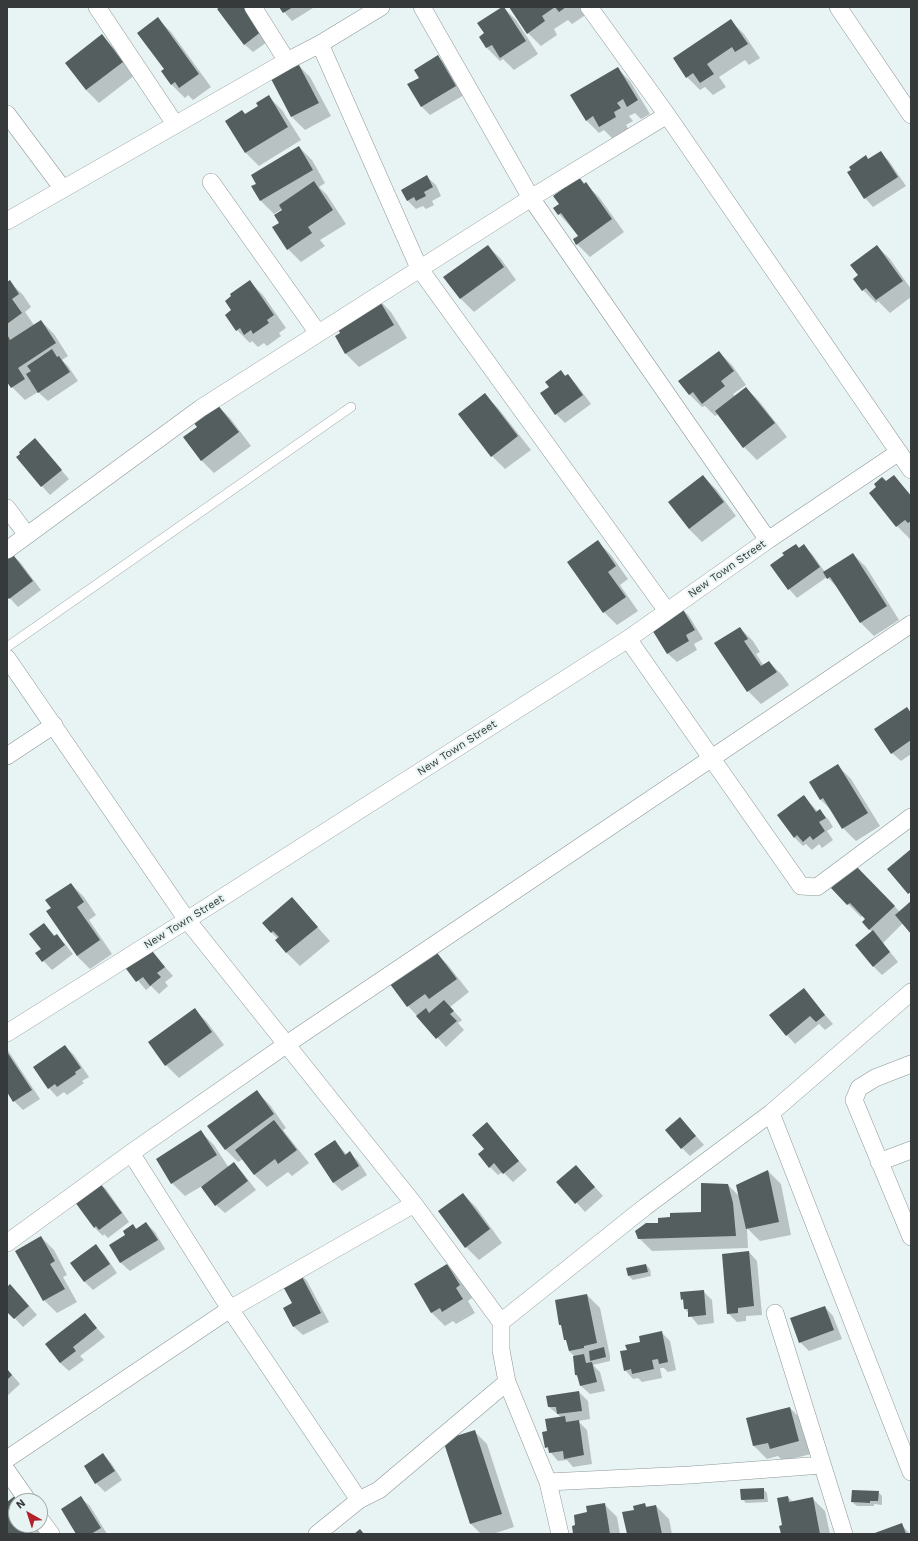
<!DOCTYPE html>
<style>
body{margin:0}
#map{position:relative;width:918px;height:1541px;overflow:hidden;background:#e8f3f3;font-family:"Work Sans",sans-serif}
canvas{display:block}
.frame{position:absolute;inset:0;border:8px solid #363a3a;pointer-events:none}
.north{position:absolute;left:8px;top:1493px;width:40px;height:40px;box-sizing:border-box;background:#e8f3f3;border:1px solid #a1a9a9;border-radius:50%;rotate:321deg;font-size:11px;font-weight:700;line-height:16px;text-align:center;color:#363a3a}
.north::after{content:'';display:block;margin:auto;width:14px;height:18px;background:#b3222a;clip-path:polygon(50% 0,100% 100%,50% 72%,0 100%)}
</style>
<div id="map">
<canvas width="918" height="1541"></canvas>
<div class="frame"></div>
<div class="north">N</div>
</div>
<script>
const g = document.querySelector('canvas').getContext('2d');
g.lineJoin = 'round';
function fillPath(path, color) { g.fillStyle = color; g.fill(path, 'evenodd'); }
const toPath = rows => new Path2D(rows.map(r => 'M' + r).join(''));
function trace(path, color, width, dash) { g.strokeStyle = color; g.lineWidth = width; g.lineCap = dash ? 'butt' : 'round'; g.setLineDash(dash || []); g.stroke(path); }
function drawText(font, color, halo, rows, align = 'center') {
  g.font = font + ' "Work Sans",sans-serif'; g.lineWidth = 4; g.setLineDash([]); g.textBaseline = 'middle'; g.strokeStyle = halo; g.fillStyle = color; for (const [text, x, y, turn = 0] of rows) {
    g.save(); g.translate(x, y); g.rotate((+turn || 0) * Math.PI / 180); g.textAlign = isNaN(turn) ? turn : align; if (halo) g.strokeText(text, 0, 0); g.fillText(text, 0, 0); g.restore();
  }
}
const shadow = toPath([
 [222,7,245,7,270,40,253,52,244,44],
 [280,7,313,7,313,8,292,21],
 [503,7,516,20,538,54,514,70,503,59,500,61,487,48,480,37,485,34],
 [510,7,582,7,587,14,572,24,568,20,554,29,557,35,541,46,528,33],
 [158,19,171,32,211,87,193,100,188,95,185,98,172,85,162,71,165,70],
 [731,21,744,34,760,58,749,65,745,60,719,77,726,87,713,95,705,87,700,90,687,77],
 [102,36,115,49,135,75,99,103,86,90,66,63],
 [438,57,446,65,464,95,430,115,422,107,420,78],
 [297,64,310,77,331,116,305,130,292,117,272,77],
 [617,68,630,81,650,114,641,119,635,113,629,116,633,121,626,125,629,130,613,139,604,130,599,133,586,120],
 [269,97,282,110,301,140,259,166,246,153,226,121,242,111,246,115,259,107],
 [299,147,312,160,325,183,319,187,327,195,346,224,320,240,325,246,301,262,288,249,280,223,283,211,282,209,274,214,261,201,253,187],
 [880,152,889,161,906,186,873,207,865,198,865,156,869,160],
 [427,177,436,185,441,196,432,201,434,205,426,209,423,206,416,209,408,201,402,191],
 [579,178,599,197,624,232,590,257,577,244,579,236,559,214,560,205],
 [488,246,501,259,516,280,474,312,461,299,445,278],
 [877,246,890,259,911,289,911,297,890,313,878,301,876,303,863,290,859,276],
 [10,282,23,295,31,307,25,312,34,325,41,321,54,334,68,356,62,360,68,366,78,381,48,401,38,392,25,400,12,387,7,380,7,284],
 [250,282,263,295,286,328,279,333,281,336,267,346,264,343,258,347,252,341,250,343,237,330,233,310],
 [378,299,391,312,407,338,359,367,346,354,336,337,341,333],
 [719,352,732,365,746,385,733,394,735,396,746,388,759,401,787,437,757,460,744,447,718,414,715,416,705,406,702,407,689,394],
 [561,372,566,376,568,375,576,384,591,404,565,423,556,414,550,387],
 [485,395,498,408,531,450,505,469,492,456,460,414],
 [217,405,230,418,251,446,214,473,201,460,198,427],
 [35,440,69,479,50,495,42,486],
 [703,476,716,489,736,516,702,542,689,529],
 [894,476,911,495,910,539,897,526,886,482],
 [598,542,611,555,628,579,620,585,638,611,617,625,604,612],
 [803,545,812,554,825,572,853,554,866,567,899,620,874,636,861,623,840,590,827,577,797,598,789,589,772,565],
 [11,554,20,562,41,590,18,607,7,595],
 [680,607,689,616,703,639,694,644,697,650,677,662,668,654,651,625],
 [740,628,753,641,760,652,756,654,764,666,769,662,782,675,789,685,761,704,748,691],
 [907,708,911,713,911,754,901,761,892,753],
 [838,766,851,779,880,826,856,841,843,828,833,812,821,800,810,783],
 [804,796,818,812,819,811,828,819,833,827,827,831,833,840,822,848,819,844,812,850,806,844,803,846,794,837],
 [868,879,900,912,911,903,911,933,903,923,883,943,898,962,882,975,873,966,872,932,863,922,866,919,863,915,861,917,848,904],
 [71,884,84,897,96,915,89,920,112,954,90,969,77,956,52,908],
 [292,899,330,941,300,966,287,953,277,940,278,939,271,932],
 [44,924,55,936,56,935,65,944,73,954,52,970,37,954,42,949],
 [145,944,173,976,165,982,168,986,159,994,151,986,146,990,122,962],
 [435,952,448,965,469,992,450,1007,462,1020,458,1023,464,1030,446,1047,408,1006,392,984],
 [803,989,833,1024,825,1030,819,1024,795,1044,787,1035],
 [194,1009,207,1022,224,1045,179,1078,166,1065,149,1042],
 [65,1046,74,1055,89,1077,82,1081,84,1083,67,1095,64,1092,57,1097,49,1088],
 [7,1049,40,1099,23,1110,14,1101,7,1091],
 [257,1092,270,1105,286,1128,283,1130,309,1163,292,1176,288,1172,267,1187,254,1174,243,1159,238,1162,225,1149],
 [680,1118,704,1145,690,1156,682,1148],
 [487,1124,527,1170,513,1182,503,1172,498,1175,490,1167,485,1149],
 [201,1132,214,1145,229,1168,234,1164,242,1172,256,1190,225,1213,216,1205,202,1186,185,1196,172,1183],
 [335,1141,347,1155,350,1153,358,1161,367,1175,342,1191,334,1183,315,1154],
 [576,1166,603,1196,585,1212,558,1182],
 [768,1171,781,1184,791,1235,760,1241,747,1228,748,1248,652,1251,639,1238,659,1224,702,1213,728,1185,740,1197,737,1186],
 [97,1181,106,1189,129,1222,108,1238,104,1234,103,1236,94,1227],
 [463,1194,476,1207,502,1243,479,1260,466,1247],
 [146,1223,155,1232,165,1249,130,1271,121,1263,110,1246,127,1235,133,1226,137,1229],
 [41,1237,54,1250,67,1275,63,1277,77,1302,57,1313,44,1300],
 [96,1246,104,1254,117,1273,93,1290,84,1281],
 [749,1252,757,1261,762,1315,746,1316,746,1321,737,1322,728,1313],
 [447,1265,460,1278,472,1298,468,1301,475,1313,456,1324,453,1321,445,1326,432,1313,415,1284],
 [646,1265,650,1269,651,1276,633,1280,629,1276],
 [299,1272,307,1281,329,1322,303,1335,294,1327,284,1308,293,1304],
 [7,1289,19,1294,37,1315,23,1327,7,1310],
 [703,1291,712,1300,714,1323,698,1325,685,1309,684,1301,682,1299],
 [587,1295,600,1308,610,1356,610,1361,593,1365,600,1372,605,1391,590,1394,581,1386,579,1379,576,1375,575,1357,569,1351,563,1327,560,1324],
 [825,1307,833,1316,842,1339,809,1351,800,1342],
 [85,1315,105,1337,80,1356,84,1360,69,1371,60,1363,46,1344],
 [661,1332,670,1341,676,1370,668,1372,664,1368,660,1368,662,1378,642,1382,638,1378,633,1379,625,1370,641,1342],
 [7,1369,20,1384,7,1396],
 [579,1392,588,1401,590,1419,578,1421,587,1430,592,1464,573,1467,567,1460,558,1461,546,1447,548,1432,561,1417,549,1407],
 [790,1408,803,1421,811,1454,783,1461,778,1456,767,1459,754,1446,747,1419],
 [474,1431,487,1444,514,1527,493,1534,481,1534,471,1524,444,1441],
 [103,1454,111,1463,122,1480,105,1492,96,1483],
 [763,1489,767,1493,768,1502,746,1503,742,1499],
 [878,1492,882,1496,882,1505,874,1504,874,1506,857,1506,852,1502],
 [788,1497,793,1502,812,1498,825,1511,830,1534,782,1534],
 [81,1498,90,1506,107,1534,77,1534],
 [16,1501,16,1525,40,1525,48,1534,7,1534,7,1503],
 [604,1504,617,1517,620,1534,574,1534,576,1526,588,1513],
 [645,1505,648,1508,656,1506,669,1519,672,1534,628,1534,635,1510],
 [901,1524,910,1534,874,1534]
]);
const building = toPath([
 [220,7,244,7,262,31,244,45,217,9],
 [279,7,293,7,283,13],
 [502,7,504,7,526,41,500,58,492,45,486,48,479,37,484,33,477,23],
 [509,7,555,7,542,16,545,21,527,34],
 [555,7,566,7,559,12],
 [158,17,199,74,179,88,175,82,171,85,161,71,164,69,137,33],
 [731,19,748,44,735,52,732,47,707,64,714,74,700,83,693,73,686,78,673,58],
 [102,34,123,62,86,90,65,63],
 [438,55,456,86,421,107,407,84,419,78,414,70],
 [298,63,319,103,291,117,270,77],
 [618,67,638,100,627,107,623,99,617,103,621,108,614,112,616,117,599,127,593,116,586,121,570,95],
 [269,95,288,127,245,153,225,121,242,110,245,114,258,106,256,103],
 [299,146,313,170,260,201,251,186,256,184,251,175],
 [881,151,898,177,864,199,847,172,851,170,849,167,866,155,868,159],
 [427,175,433,187,424,192,426,196,416,201,414,197,407,201,401,190],
 [579,177,584,184,586,182,612,219,576,245,573,239,578,236,561,213,558,215,553,208,559,204,553,196],
 [314,181,333,210,308,227,312,233,287,250,272,227,279,223,274,215,282,210,279,205],
 [488,245,504,267,460,299,443,277],
 [877,245,903,281,876,300,866,288,862,291,853,279,858,275,850,265],
 [10,280,19,294,12,299,22,313,7,324,7,282],
 [250,280,274,315,267,320,269,323,253,334,251,330,244,335,240,328,236,331,225,315,231,310,225,301,231,296,230,294],
 [378,298,394,325,345,354,335,336,340,333,335,323],
 [41,320,56,343,18,368,25,379,11,388,7,382,7,334,10,340],
 [52,349,57,357,59,356,70,372,38,393,26,374,31,371,27,366],
 [719,351,734,371,721,381,725,386,702,404,693,392,689,395,678,381],
 [561,370,565,376,568,374,583,395,555,415,540,393,549,387,545,382],
 [746,387,775,423,743,448,715,411],
 [485,393,518,436,491,457,458,414],
 [217,404,239,432,201,461,183,437,197,427,193,422],
 [35,438,62,470,41,487,16,457,20,454,19,452],
 [703,475,724,502,689,529,668,502],
 [894,475,911,496,911,521,908,523,905,520,896,527,869,493,876,487,874,484,882,477,886,481],
 [598,540,616,566,608,572,626,597,603,613,567,562],
 [796,544,799,548,804,544,820,567,788,590,770,565,784,555,782,553],
 [11,552,33,581,9,599,7,597,7,555],
 [853,553,887,606,860,623,830,577,827,579,823,572],
 [681,606,695,630,686,635,689,641,667,654,649,625],
 [740,627,748,639,744,641,761,666,769,661,777,672,747,692,714,643],
 [907,707,911,713,911,740,891,754,874,729],
 [838,764,868,813,842,829,823,798,820,800,809,782],
 [804,795,816,812,820,809,826,818,819,822,825,831,813,840,810,836,803,842,797,835,794,838,777,815],
 [911,849,911,892,908,894,887,869],
 [855,865,895,906,869,930,862,922,865,919,850,903,847,905,831,888],
 [71,883,84,902,77,907,100,940,77,956,46,911,51,908,45,900],
 [292,897,318,927,286,953,275,940,279,937,273,931,271,933,262,923],
 [911,901,911,934,895,915],
 [44,923,54,936,57,934,65,945,42,962,35,953,41,949,29,934],
 [873,930,890,952,873,967,855,945],
 [145,942,165,967,157,973,161,977,150,986,143,977,136,982,121,962],
 [435,950,457,979,429,999,425,994,407,1007,390,984],
 [804,988,825,1015,816,1022,810,1016,786,1036,769,1015],
 [444,1000,454,1011,450,1014,457,1021,436,1039,416,1016,426,1008,429,1013],
 [195,1008,212,1032,165,1066,148,1042],
 [65,1045,81,1068,75,1072,76,1074,57,1087,55,1084,48,1089,33,1067],
 [7,1052,32,1090,13,1102,7,1092],
 [257,1090,274,1114,225,1150,207,1126],
 [680,1117,696,1136,681,1149,665,1130],
 [274,1120,297,1150,278,1164,275,1159,254,1175,235,1150],
 [487,1122,519,1161,503,1174,494,1163,489,1168,478,1154,484,1149,472,1135],
 [201,1130,217,1155,171,1184,156,1159],
 [335,1140,345,1155,350,1151,359,1166,333,1183,314,1154],
 [234,1162,248,1181,215,1206,201,1187],
 [576,1165,595,1187,575,1204,556,1182],
 [768,1170,779,1222,746,1229,736,1185],
 [97,1179,122,1213,99,1230,96,1226,94,1228,72,1198],
 [701,1183,728,1184,733,1203,736,1236,638,1239,635,1231,646,1223,658,1223,658,1218,670,1217,670,1213,701,1212],
 [463,1193,490,1229,465,1248,438,1211],
 [146,1222,158,1240,120,1263,109,1245,125,1235,123,1231,133,1224,136,1229],
 [41,1236,55,1261,50,1264,65,1289,43,1301,15,1251],
 [96,1244,110,1264,84,1282,70,1263],
 [749,1251,754,1306,738,1308,738,1313,727,1314,722,1254],
 [447,1264,460,1285,456,1288,463,1299,442,1312,440,1308,431,1313,414,1284],
 [646,1264,648,1272,628,1276,626,1268],
 [299,1271,321,1313,293,1327,283,1308,292,1303,280,1281],
 [10,1284,29,1306,14,1319,7,1312,7,1287],
 [704,1290,706,1315,688,1317,688,1309,684,1309,683,1299,681,1300,680,1292],
 [587,1294,597,1343,584,1346,584,1348,569,1351,566,1340,564,1340,561,1325,559,1325,555,1300],
 [825,1306,834,1330,799,1343,790,1318],
 [85,1313,97,1328,73,1347,76,1351,60,1363,45,1344],
 [662,1331,668,1362,659,1364,658,1359,652,1360,654,1369,632,1374,631,1369,624,1371,620,1351,627,1350,625,1345,640,1342,639,1336],
 [604,1347,606,1357,590,1361,589,1351],
 [584,1354,586,1363,592,1362,597,1382,580,1386,577,1375,575,1375,573,1356],
 [7,1369,12,1375,7,1380],
 [579,1391,582,1411,557,1414,556,1407,548,1407,546,1396],
 [790,1407,799,1441,770,1449,768,1443,753,1446,746,1418],
 [565,1416,566,1422,579,1420,584,1455,564,1459,563,1451,549,1453,548,1447,545,1448,542,1432,547,1431,545,1419],
 [475,1430,502,1514,470,1524,443,1440],
 [103,1453,115,1471,95,1484,84,1466],
 [764,1488,764,1499,741,1500,740,1489],
 [852,1490,879,1491,878,1501,870,1501,870,1503,851,1502],
 [16,1495,20,1501,16,1501,16,1525,41,1525,30,1534,7,1534,7,1502],
 [81,1496,101,1528,91,1534,76,1534,61,1509],
 [788,1496,789,1502,813,1497,820,1534,781,1534,779,1526,782,1525,777,1498],
 [605,1503,610,1534,573,1534,572,1526,575,1525,574,1515,587,1512,586,1506],
 [645,1503,646,1507,656,1505,662,1534,627,1534,622,1512,634,1510,633,1506],
 [902,1523,906,1534,872,1534],
 [360,1529,364,1534,354,1534]
]);
const lane = toPath([
 [7,647,351,407]
]);
const street = toPath([
 [97,7,175,124],
 [253,7,287,61],
 [422,7,531,198,768,540],
 [589,7,667,115,911,470],
 [838,7,911,115],
 [320,44,419,268,667,611],
 [7,114,63,189],
 [211,182,318,333],
 [7,221,287,61,320,44,381,7],
 [7,508,27,535],
 [7,550,201,408,531,198,667,115],
 [628,639,801,886,817,887,911,817],
 [7,658,187,920,414,1204,501,1322,501,1350,507,1382,548,1482,560,1534],
 [7,756,54,725],
 [7,1033,187,920,628,639,768,540,899,452],
 [911,1064,875,1078,859,1088,854,1100,911,1237],
 [771,1113,911,1472],
 [131,1153,230,1309,359,1500],
 [879,1162,911,1150],
 [7,1243,131,1153,287,1044,911,624],
 [775,1313,844,1534],
 [501,1322,645,1207,771,1113,911,992],
 [7,1459,230,1309,414,1204],
 [7,1471,28,1501],
 [548,1482,690,1475,822,1465],
 [40,1519,51,1534],
 [317,1534,359,1500,379,1490,507,1382]
]);
const streetNames = [
 ["New Town Street",727,569,-35],
 ["New Town Street",457,748,-33],
 ["New Town Street",184,922,-32]
];
fillPath(shadow, '#0003');
fillPath(building, '#545e5e');
trace(lane, '#8d9797', 10);
trace(street, '#8d9797', 18);
trace(lane, '#fff', 9);
trace(street, '#fff', 17);
drawText('11px', '#363a3a', '#e8f3f3', streetNames);
</script>
